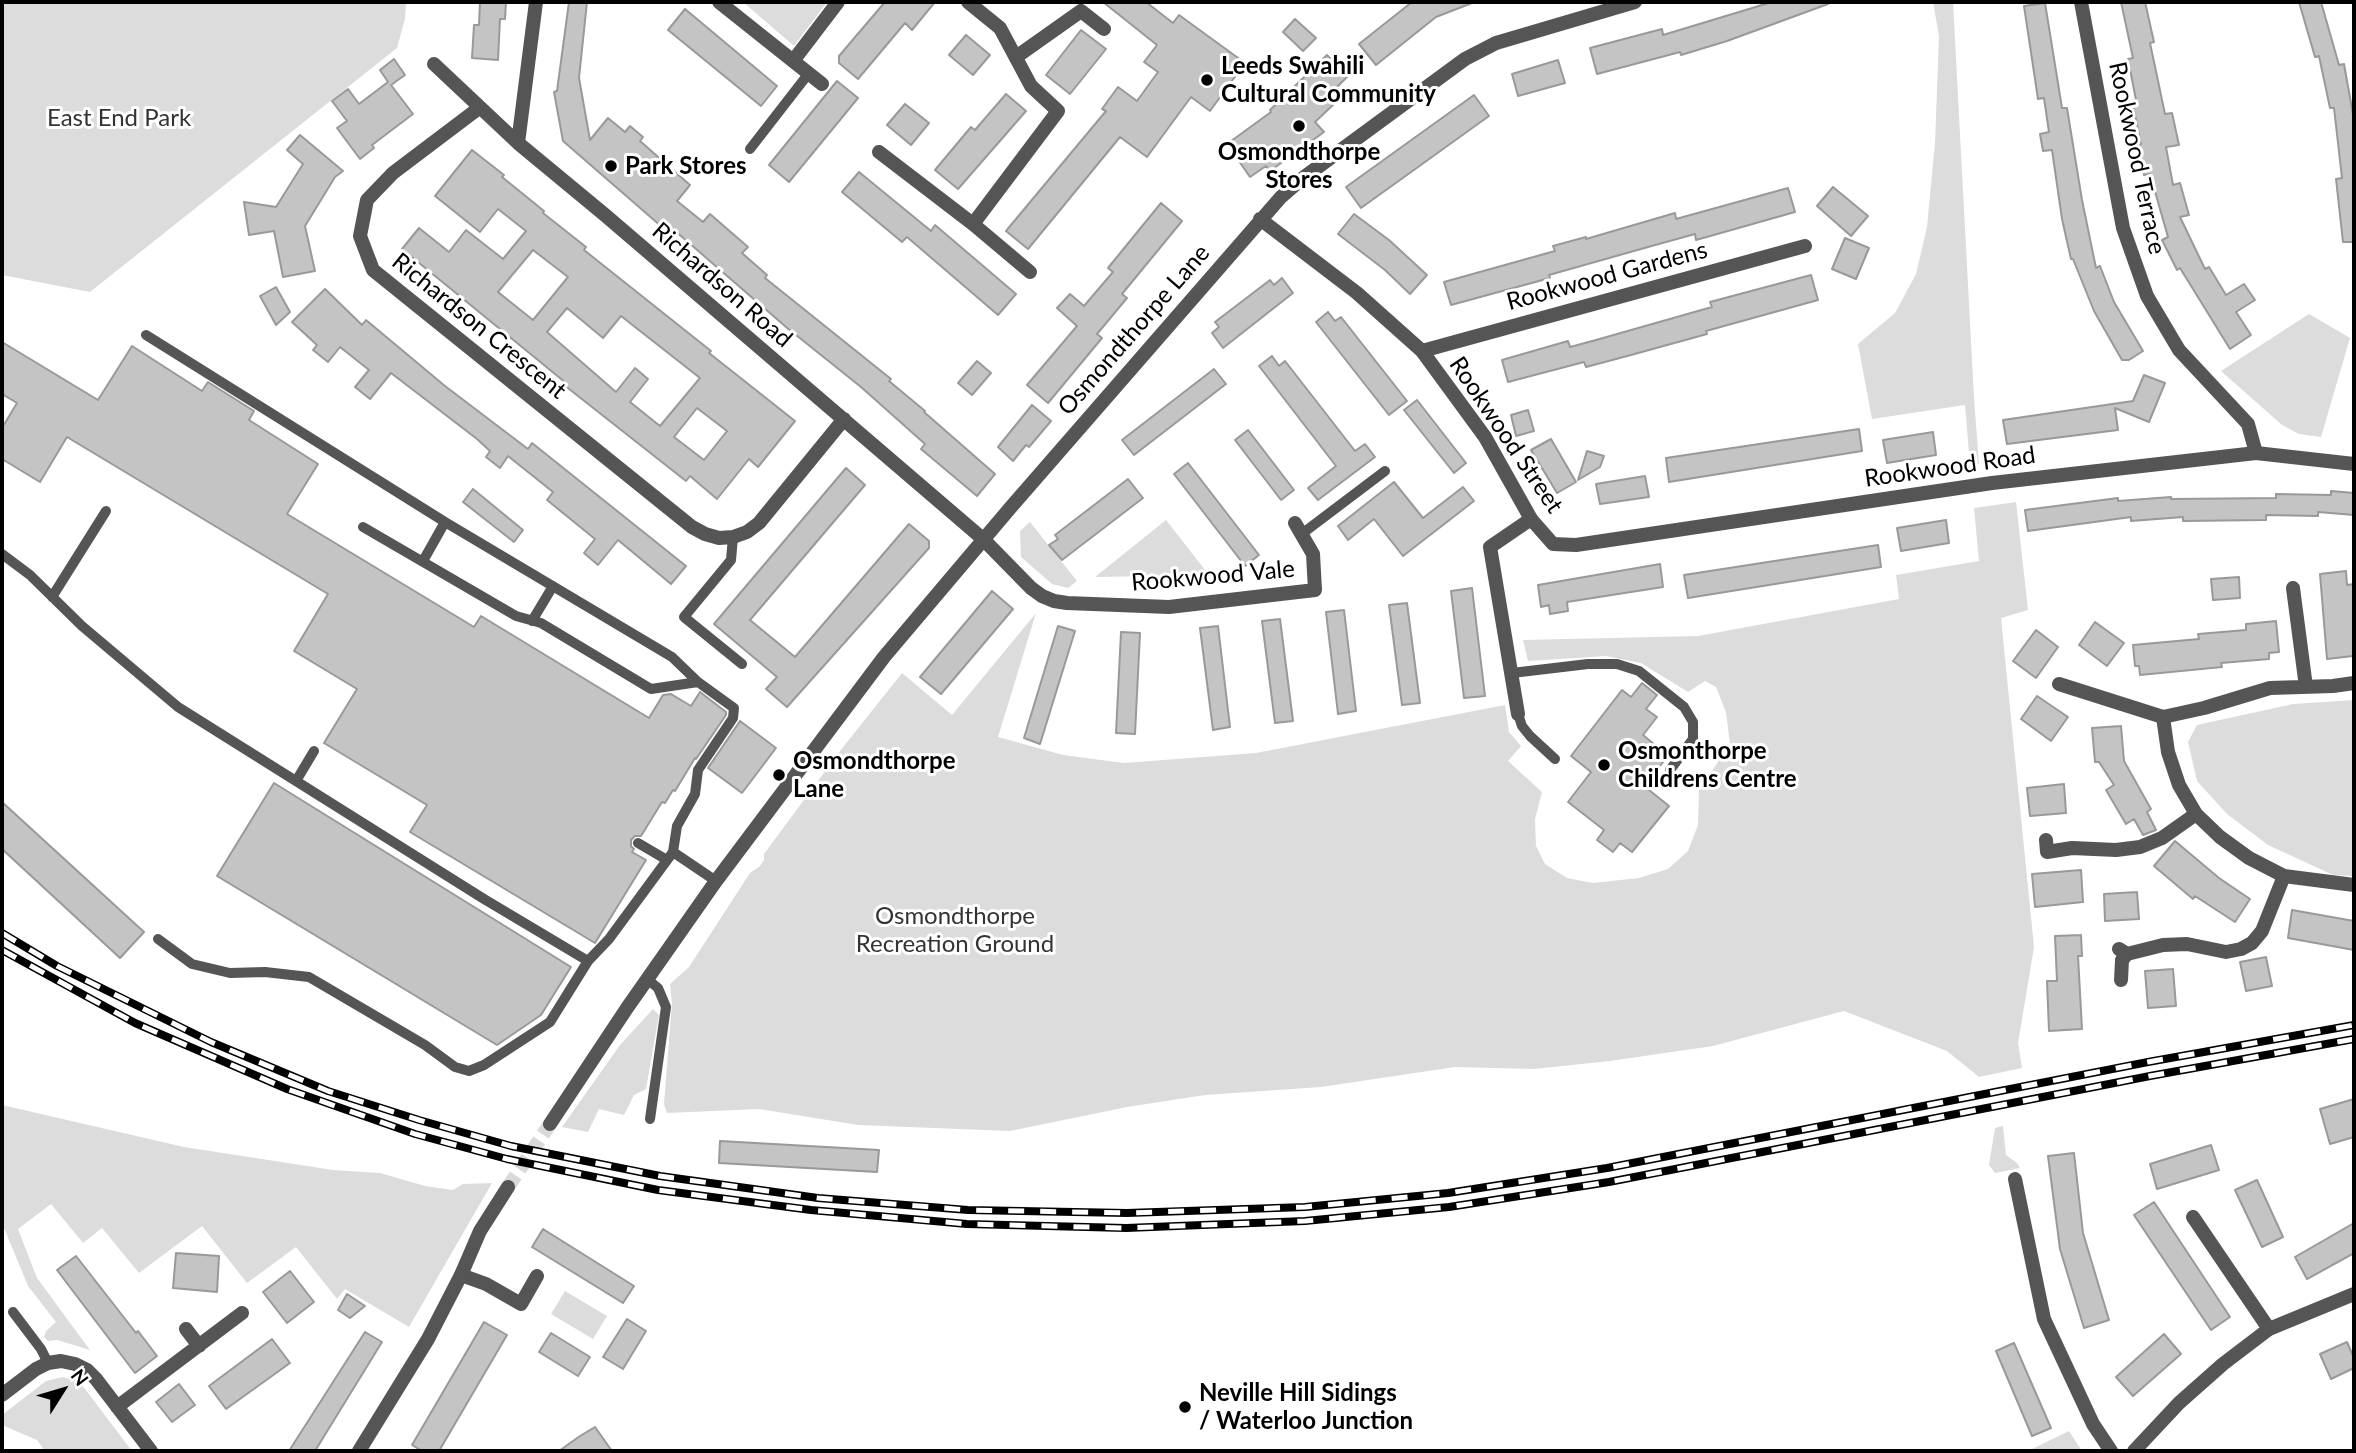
<!DOCTYPE html>
<style>
body{margin:0}
#map{position:relative;width:2356px;height:1453px;overflow:hidden;background:#fff;font-family:Lato,sans-serif}
canvas{display:block}
.frame{position:absolute;inset:0;border:4px solid #000;pointer-events:none}
.north{position:absolute;left:28px;top:1355px;width:70px;height:70px;-webkit-text-stroke:5px #fff;paint-order:stroke;rotate:53deg;font-size:19px;font-weight:700;line-height:28px;text-align:center;color:#000}
.north::after{content:'';display:block;margin:auto;width:24px;height:32px;background:#000;clip-path:polygon(50% 0,100% 100%,50% 72%,0 100%)}
</style>
<div id="map">
<canvas width="2356" height="1453"></canvas>
<div class="frame"></div>
<div class="north">N</div>
</div>
<script>
const g = document.querySelector('canvas').getContext('2d');
g.lineJoin = 'round';
function fillPath(path, color) { g.fillStyle = color; g.fill(path, 'evenodd'); }
const toPath = rows => new Path2D(rows.map(r => 'M' + r).join(''));
function trace(path, color, width, dash) { g.strokeStyle = color; g.lineWidth = width; g.lineCap = dash ? 'butt' : 'round'; g.setLineDash(dash || []); g.stroke(path); }
function drawText(font, color, halo, rows, align = 'center') {
  g.font = font + ' Lato,sans-serif'; g.lineWidth = 6; g.setLineDash([]); g.textBaseline = 'middle'; g.strokeStyle = halo; g.fillStyle = color; for (const [text, x, y, turn = 0] of rows) {
    g.save(); g.translate(x, y); g.rotate((+turn || 0) * Math.PI / 180); g.textAlign = isNaN(turn) ? turn : align; if (halo) g.strokeText(text, 0, 0); g.fillText(text, 0, 0); g.restore();
  }
}
const green = toPath([
 [2,2,406,2,405,19,397,48,90,292,2,275],
 [743,2,827,2,794,46],
 [1933,2,1953,2,1974,398,1979,464,1970,465,1965,405,1872,419,1858,344,1895,313,1916,274,1927,227,1935,143,1939,36],
 [2309,314,2350,338,2321,437,2299,434,2282,425,2221,371],
 [2016,502,2028,610,2001,618,2034,947,2018,1043,2022,1068,1979,1077,1947,1051,1844,1011,1713,1046,1610,1061,1534,1069,1455,1067,1321,1087,1205,1095,1127,1107,1010,1131,858,1125,759,1109,667,1113,664,1104,672,1003,670,984,689,967,750,873,760,866,764,860,764,854,840,751,902,673,952,715,1036,613,998,737,1063,755,1124,763,1256,753,1505,705,1509,732,1521,746,1508,761,1542,792,1535,819,1536,846,1545,864,1567,878,1593,883,1639,878,1668,869,1688,851,1698,825,1699,790,1730,744,1726,712,1716,687,1705,681,1688,692,1641,663,1606,656,1528,661,1523,640,1698,636,1899,599,1896,575,1979,561,1974,508],
 [1166,520,1209,575,1095,577],
 [1030,522,1077,581,1068,588,1052,584,1021,557,1020,531],
 [2354,700,2354,876,2333,875,2268,845,2227,814,2197,781,2188,742,2197,725,2293,704],
 [653,1009,659,1015,646,1089,634,1095,624,1115,599,1109,588,1132,562,1127,620,1045],
 [2,1105,184,1147,333,1170,380,1173,425,1186,453,1190,463,1184,492,1183,409,1327,345,1289,337,1299,296,1247,247,1283,202,1226,139,1273,102,1228,83,1243,51,1204,18,1229,37,1278,90,1350,57,1340,48,1341,44,1337,46,1331,56,1322,28,1286,2,1223],
 [2003,1126,2006,1155,2017,1163,2020,1168,1995,1173,1989,1165,1995,1128],
 [565,1291,607,1316,593,1339,551,1314],
 [63,1377,79,1382,85,1389,132,1451,45,1451,37,1440,2,1425,2,1415,46,1381],
 [2069,1431,2082,1451,2028,1451]
]);
const building = toPath([
 [480,2,506,2,505,19,500,19,498,60,472,58,474,25,479,25,480,2],
 [569,2,587,2,579,78,590,140,608,118,625,132,630,126,643,137,640,141,690,185,677,201,703,222,710,214,733,234,748,247,742,253,767,275,765,278,891,379,889,381,925,411,924,412,995,474,977,496,921,449,925,444,861,387,786,327,666,223,662,227,563,141,554,92,557,91,569,2],
 [885,2,935,2,912,30,905,23,858,79,839,63,839,56,885,2],
 [1103,2,1146,2,1173,23,1179,15,1245,63,1210,111,1191,97,1147,157,1120,137,1028,249,1006,231,1106,111,1102,109,1118,87,1137,101,1158,72,1144,62,1157,45,1103,2],
 [1412,2,1472,3,1436,17,1376,65,1359,44,1412,2],
 [1772,2,1828,2,1828,4,1727,41,1681,55,1680,52,1597,74,1590,48,1662,29,1663,35,1772,2],
 [2121,2,2145,2,2154,42,2150,43,2165,114,2172,113,2179,145,2166,147,2173,185,2180,183,2189,215,2180,217,2205,269,2209,267,2226,295,2244,284,2255,300,2236,312,2251,335,2230,349,2180,268,2177,270,2162,240,2168,237,2150,174,2144,175,2138,145,2141,144,2132,101,2136,100,2128,59,2133,58,2121,2],
 [2299,2,2321,2,2339,65,2344,64,2354,120,2354,242,2343,242,2336,179,2342,178,2334,108,2330,108,2319,56,2315,57,2299,2],
 [2045,3,2062,108,2067,108,2082,200,2096,268,2100,266,2114,302,2143,351,2129,360,2122,360,2094,311,2073,259,2071,259,2062,219,2052,150,2043,151,2040,134,2049,132,2044,98,2038,99,2024,6,2045,3],
 [685,9,777,86,761,106,668,30,685,9],
 [1295,19,1316,38,1303,51,1283,32,1295,19],
 [1081,30,1106,49,1070,94,1046,75,1081,30],
 [966,35,990,55,973,75,949,55,966,35],
 [1327,55,1347,77,1326,98,1333,105,1315,122,1324,132,1270,171,1266,166,1250,177,1227,144,1271,112,1270,110,1327,55],
 [394,59,405,75,391,85,413,114,372,145,374,148,360,159,337,128,347,121,332,101,348,89,359,104,388,82,380,70,394,59],
 [1558,60,1565,83,1518,96,1512,74,1558,60],
 [837,81,858,98,789,182,769,165,837,81],
 [1006,94,1026,111,958,189,935,170,971,127,975,130,1006,94],
 [1474,95,1489,116,1361,208,1346,187,1474,95],
 [905,104,929,123,911,145,887,125,905,104],
 [300,135,343,171,335,177,305,226,315,271,283,277,274,231,249,235,244,202,276,207,303,164,287,150,300,135],
 [472,150,504,175,502,177,544,211,543,213,586,247,584,250,711,351,709,353,795,421,758,467,749,459,717,499,690,476,686,481,564,385,566,383,402,249,419,228,449,252,466,230,503,259,526,231,498,209,480,232,435,196,472,150],
 [533,250,568,277,533,320,498,292,533,250],
 [567,308,603,338,621,316,700,378,660,426,630,402,648,379,635,368,616,392,547,332,567,308],
 [697,408,727,431,704,460,674,437,697,408],
 [859,172,931,231,935,225,1016,294,998,315,907,237,902,242,842,192,859,172],
 [1833,187,1868,216,1851,236,1817,206,1833,187],
 [1788,188,1795,212,1696,240,1695,234,1648,247,1549,275,1550,278,1451,305,1444,282,1555,251,1553,246,1586,237,1586,239,1675,213,1676,219,1788,188],
 [1161,203,1182,221,1122,294,1127,298,1097,334,1102,338,1048,403,1027,385,1077,326,1057,308,1070,294,1084,306,1113,272,1108,268,1161,203],
 [1354,214,1389,240,1427,275,1410,294,1385,270,1338,234,1354,214],
 [1845,238,1869,248,1856,279,1832,269,1845,238],
 [1811,275,1818,300,1706,331,1707,334,1631,355,1586,367,1584,362,1508,382,1502,360,1568,341,1570,347,1596,340,1712,307,1710,302,1811,275],
 [1282,278,1293,293,1223,348,1212,333,1219,327,1215,322,1270,280,1274,285,1282,278],
 [276,287,290,312,276,325,260,296,276,287],
 [325,289,362,325,366,320,445,386,528,449,532,443,686,566,671,584,618,540,598,565,584,553,595,539,547,500,553,492,508,456,500,468,486,457,490,451,477,439,391,373,370,399,355,387,369,370,340,347,328,362,313,350,317,345,292,322,325,289],
 [1328,312,1335,321,1341,317,1407,401,1389,415,1316,322,1328,312],
 [2,342,98,400,132,346,202,391,208,382,254,411,249,420,318,464,287,514,474,627,481,616,649,718,663,695,671,694,691,706,700,692,726,712,726,715,696,759,695,758,675,791,673,790,665,803,662,802,641,836,635,836,631,840,631,846,634,849,632,852,646,860,595,943,410,832,427,805,324,743,357,689,294,651,328,594,67,437,40,482,2,459,2,428,17,403,2,394,2,342],
 [1272,356,1279,366,1285,361,1355,451,1365,444,1375,457,1318,500,1308,488,1336,466,1259,366,1272,356],
 [977,361,991,373,972,395,958,383,977,361],
 [1214,369,1226,384,1134,455,1122,440,1214,369],
 [2144,375,2165,383,2149,422,2115,408,2118,430,2007,444,2003,420,2133,401,2144,375],
 [1417,400,1466,463,1454,473,1404,410,1417,400],
 [1032,405,1051,421,1029,447,1026,445,1013,461,998,447,1032,405],
 [1528,410,1534,431,1516,436,1511,415,1528,410],
 [1859,429,1862,451,1669,482,1666,458,1859,429],
 [1248,430,1294,490,1281,500,1235,440,1248,430],
 [1933,432,1936,455,1887,463,1883,440,1933,432],
 [1551,439,1576,482,1557,493,1531,450,1551,439],
 [1587,451,1604,456,1600,467,1578,480,1587,451],
 [1188,463,1259,555,1245,566,1174,474,1188,463],
 [846,468,865,485,750,620,795,657,909,524,929,541,929,548,787,707,766,689,777,677,714,624,846,468],
 [1645,476,1649,497,1600,504,1596,484,1645,476],
 [1128,479,1143,498,1062,560,1049,545,1058,539,1055,535,1128,479],
 [1394,482,1423,518,1463,487,1474,501,1403,556,1374,519,1348,540,1338,526,1394,482],
 [473,489,523,530,514,542,463,502,473,489],
 [2331,491,2354,493,2354,515,2318,512,2318,516,2266,515,2266,520,2183,521,2183,517,2131,521,2131,517,2028,531,2025,510,2118,498,2118,501,2171,497,2171,499,2276,498,2276,494,2331,495,2331,491],
 [1946,520,1949,543,1901,551,1897,528,1946,520],
 [1878,545,1881,567,1688,598,1684,575,1878,545],
 [1660,564,1663,587,1567,602,1568,611,1550,614,1549,605,1541,607,1538,585,1660,564],
 [2346,571,2347,585,2354,584,2353,656,2327,659,2320,574,2346,571],
 [2239,577,2240,598,2213,600,2211,579,2239,577],
 [1472,588,1485,696,1464,698,1451,591,1472,588],
 [992,591,1013,609,941,694,920,677,992,591],
 [1407,603,1420,703,1402,705,1389,605,1407,603],
 [1344,610,1356,711,1338,714,1326,612,1344,610],
 [1280,619,1293,721,1275,723,1262,621,1280,619],
 [2276,621,2279,652,2269,653,2269,659,2221,663,2222,667,2140,675,2139,666,2135,666,2133,645,2199,639,2198,634,2246,630,2246,624,2276,621],
 [2095,622,2124,643,2107,666,2079,645,2095,622],
 [1058,626,1075,631,1040,744,1024,738,1058,626],
 [1218,626,1230,727,1213,730,1200,628,1218,626],
 [2036,630,2058,647,2036,678,2013,661,2036,630],
 [1121,632,1140,633,1135,734,1116,733,1121,632],
 [1642,683,1657,695,1646,709,1657,717,1643,735,1668,756,1644,786,1669,806,1632,852,1620,843,1613,852,1597,840,1604,830,1568,802,1591,772,1571,756,1622,690,1631,697,1642,683],
 [2037,696,2068,717,2051,741,2021,719,2037,696],
 [740,721,776,748,742,793,708,768,740,721],
 [2121,726,2124,761,2151,809,2147,812,2156,830,2143,835,2134,819,2126,824,2106,790,2114,785,2099,762,2095,762,2092,728,2121,726],
 [274,783,571,967,541,1015,497,1045,217,876,274,783],
 [2064,784,2066,813,2030,816,2027,788,2064,784],
 [2,802,144,932,120,958,2,849,2,802],
 [2175,841,2219,878,2250,899,2235,922,2195,896,2193,899,2154,866,2175,841],
 [2081,870,2083,902,2035,907,2032,874,2081,870],
 [2137,892,2139,919,2105,921,2104,894,2137,892],
 [2292,910,2354,921,2354,950,2288,938,2292,910],
 [2081,935,2082,956,2078,956,2082,1029,2049,1031,2047,981,2057,981,2055,936,2081,935],
 [2266,957,2272,986,2246,991,2240,962,2266,957],
 [2173,969,2176,1006,2148,1008,2145,971,2173,969],
 [2354,1099,2354,1137,2330,1144,2320,1109,2354,1099],
 [720,1141,879,1150,877,1172,719,1163,720,1141],
 [2211,1145,2219,1170,2157,1189,2150,1164,2211,1145],
 [2074,1153,2083,1233,2109,1320,2084,1328,2060,1249,2048,1156,2074,1153],
 [2257,1180,2283,1237,2262,1247,2235,1190,2257,1180],
 [2154,1202,2230,1317,2211,1330,2134,1215,2154,1202],
 [2354,1223,2354,1253,2307,1279,2295,1257,2354,1223],
 [543,1229,634,1286,623,1303,532,1247,543,1229],
 [176,1253,219,1256,217,1292,173,1288,176,1253],
 [76,1256,136,1333,138,1331,157,1356,135,1373,57,1270,76,1256],
 [290,1271,314,1302,287,1323,263,1292,290,1271],
 [347,1294,365,1306,350,1318,338,1310,347,1294],
 [627,1319,646,1331,623,1369,603,1357,627,1319],
 [484,1322,507,1335,439,1451,422,1451,412,1445,484,1322],
 [365,1332,382,1342,315,1451,289,1451,365,1332],
 [551,1333,590,1357,578,1376,539,1352,551,1333],
 [2164,1334,2181,1354,2133,1396,2116,1377,2164,1334],
 [272,1339,290,1363,226,1409,209,1386,272,1339],
 [2347,1342,2354,1358,2354,1368,2331,1379,2320,1354,2347,1342],
 [2014,1343,2051,1428,2032,1436,1996,1351,2014,1343],
 [179,1384,195,1405,172,1422,156,1402,179,1384],
 [595,1427,612,1451,559,1451,580,1436,595,1427]
]);
const tertiaryTunnel = toPath([
 [508,1187,550,1124]
]);
const service = toPath([
 [750,149,809,73],
 [146,335,445,522,672,657,698,682,734,708,733,718,698,770,695,794,677,826,673,852,609,939,588,961,550,1022,484,1065,469,1071,455,1067,425,1045,309,977,265,972,230,973,192,964,158,939],
 [363,527,516,616,541,623,651,689,698,682],
 [1303,533,1385,471],
 [733,537,731,560,684,617,742,664],
 [2,554,30,575,82,626,178,707,484,899,588,961],
 [423,561,445,522],
 [52,597,106,511],
 [532,621,553,586],
 [1512,673,1588,664,1617,664,1639,671,1684,707,1693,722,1693,739,1670,770],
 [1518,714,1522,726,1530,736,1555,759],
 [296,781,314,751],
 [638,843,667,860],
 [673,852,716,881],
 [647,979,658,988,666,1007,650,1119],
 [13,1312,41,1349,48,1363]
]);
const minor = toPath([
 [719,2,822,84],
 [968,2,1000,28,1031,86,1058,111,973,224],
 [2081,2,2123,228,2147,296,2179,350,2248,424,2256,453],
 [1016,57,1081,11,1104,29],
 [793,61,838,2],
 [434,64,518,143,605,215,983,539,1031,588,1042,596,1054,601,1067,603,1169,607,1315,590,1313,554,1295,523],
 [479,108,393,173,367,200,360,236,373,270,692,527,705,534,719,538,733,537,747,532,759,523,844,419],
 [518,143,536,2],
 [879,152,973,224,1030,272],
 [1422,351,1805,246],
 [2293,588,2306,687],
 [2354,683,2333,686,2270,688,2204,708,2163,717,2168,752,2179,785,2196,814,2220,837,2249,858,2284,876,2354,885],
 [2059,684,2163,717],
 [1518,714,1490,547,1531,519],
 [2046,840,2047,852,2072,848,2116,850,2140,847,2162,838,2196,814],
 [2119,949,2127,954,2122,960,2121,980],
 [2127,954,2163,945,2187,944,2226,952,2241,949,2252,943,2262,931,2284,876],
 [2015,1179,2044,1319,2093,1424,2111,1451],
 [2193,1217,2269,1329],
 [461,1275,486,1284,521,1304,537,1276],
 [186,1329,199,1346],
 [2,1395,36,1369,48,1363,61,1361,75,1364,87,1370,96,1379,151,1451],
 [117,1407,242,1313]
]);
const tertiary = toPath([
 [1260,219,1357,293,1422,351,1485,437,1531,519,1553,544,1576,545,1992,483,2256,453,2354,464],
 [550,1124,627,1008,716,881,884,657,1011,507,1281,197,1303,178,1465,59,1496,43,1635,2],
 [359,1451,428,1339,461,1275,480,1231,508,1187],
 [2134,1451,2179,1403,2223,1364,2269,1329,2354,1294]
]);
const rail = toPath([
 [2,933,57,966,211,1042,328,1091,419,1120,511,1146,660,1176,818,1198,968,1210,1127,1213,1305,1207,1448,1193,1607,1168,2148,1062,2354,1025],
 [2,950,135,1023,287,1089,415,1134,507,1159,658,1190,811,1210,967,1224,1126,1228,1305,1221,1449,1207,1609,1182,2150,1076,2354,1039]
]);
const markers = [
 [1207,80,7,"#000"],
 [1299,126,7,"#000"],
 [611,166,7,"#000"],
 [1604,765,7,"#000"],
 [779,775,7,"#000"],
 [1185,1407,7,"#000"]
];
const poiNames = [
 ["Leeds Swahili",1221,66],
 ["Cultural Community",1221,94],
 ["Osmondthorpe",1299,152,"center"],
 ["Stores",1299,180,"center"],
 ["Park Stores",625,166],
 ["Osmonthorpe",1618,751],
 ["Childrens Centre",1618,779],
 ["Osmondthorpe",793,761],
 ["Lane",793,789],
 ["Neville Hill Sidings",1199,1393],
 ["/ Waterloo Junction",1199,1421]
];
const parkNames = [
 ["East End Park",119,118],
 ["Osmondthorpe",955,916],
 ["Recreation Ground",955,944]
];
const streetNames = [
 ["Rookwood Terrace",2137,158,78],
 ["Rookwood Gardens",1607,276,-15],
 ["Richardson Road",722,285,41],
 ["Richardson Crescent",479,326,39],
 ["Osmondthorpe Lane",1134,330,-49],
 ["Rookwood Street",1506,435,56],
 ["Rookwood Road",1950,467,-8],
 ["Rookwood Vale",1213,576,-5]
];
fillPath(green, '#dcdcdc');
fillPath(building, '#c4c4c4');
trace(building, '#999', 2);
trace(tertiaryTunnel, '#d9d9d9', 14, [14, 7]);
trace(service, '#555', 10);
trace(minor, '#555', 14);
trace(tertiary, '#555', 14);
trace(rail, '#000', 8);
trace(rail, '#fff', 5, [16]);
for (const [x, y, r, color] of markers) { const dot = new Path2D(); dot.arc(x, y, r, 0, 2 * Math.PI); g.fillStyle = color; g.fill(dot); trace(dot, '#fff', 2.5); }
drawText('bold 24px', '#000', '#fff', poiNames, 'left');
drawText('24px', '#333', '#fff', parkNames);
drawText('24px', '#000', '#fff', streetNames);
</script>
